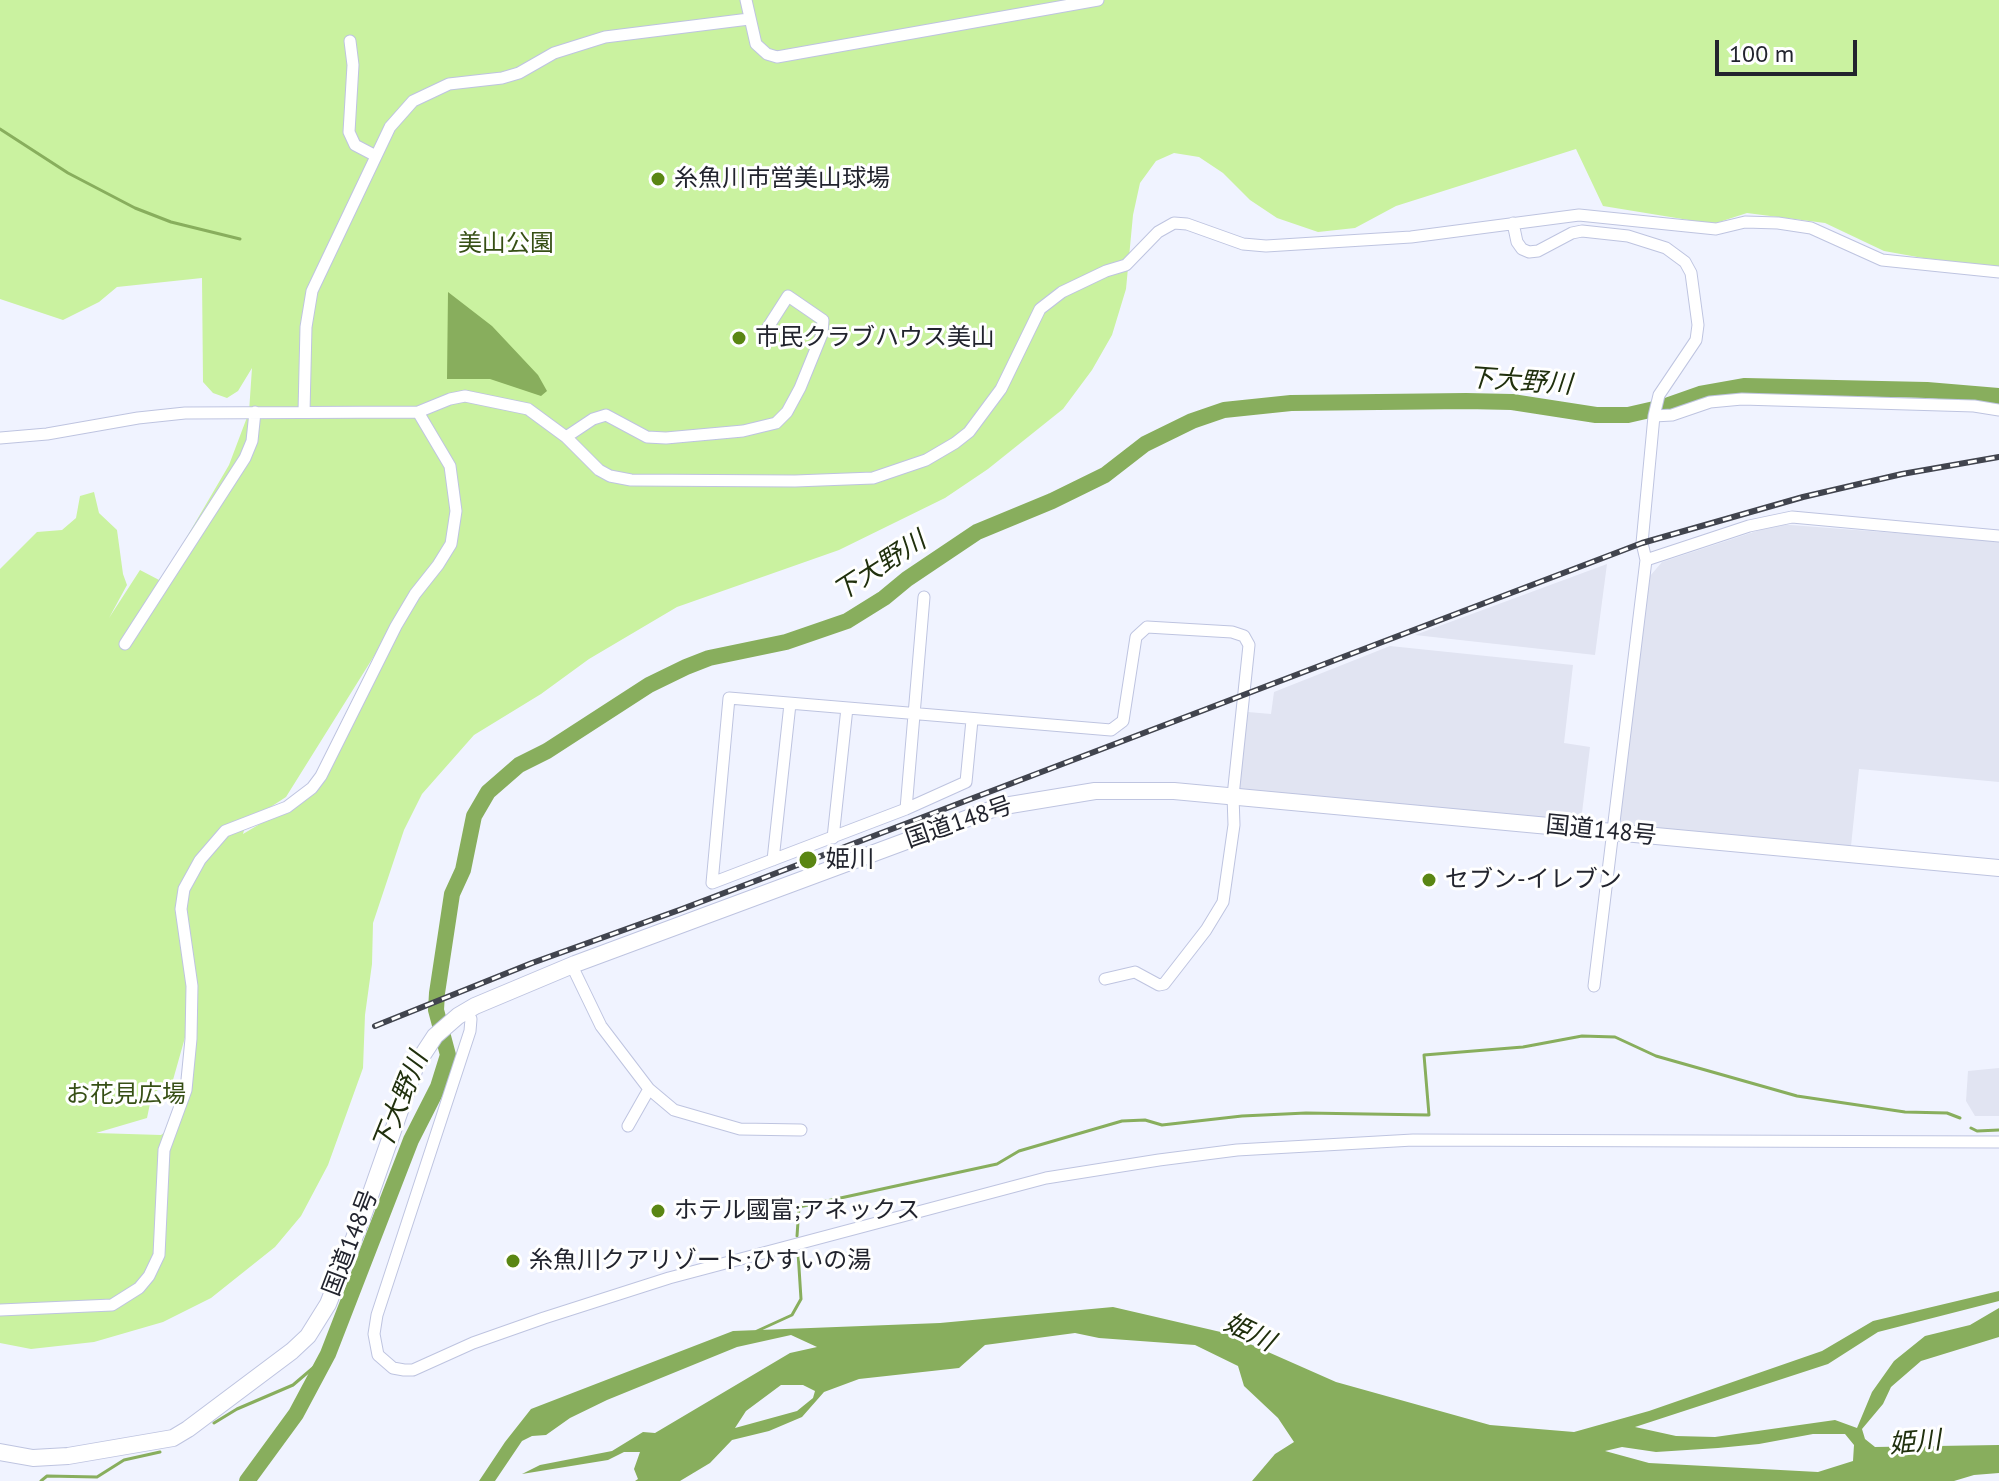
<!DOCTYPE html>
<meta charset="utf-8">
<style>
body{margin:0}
#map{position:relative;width:1999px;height:1481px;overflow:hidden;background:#f0f3ff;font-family:"PT Sans",sans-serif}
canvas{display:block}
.scale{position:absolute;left:1715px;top:40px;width:142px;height:36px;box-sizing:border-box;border:4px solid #22242e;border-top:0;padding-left:10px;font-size:24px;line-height:28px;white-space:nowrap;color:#22242e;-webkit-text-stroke:6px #fff;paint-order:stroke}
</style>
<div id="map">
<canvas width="1999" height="1481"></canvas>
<div class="scale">100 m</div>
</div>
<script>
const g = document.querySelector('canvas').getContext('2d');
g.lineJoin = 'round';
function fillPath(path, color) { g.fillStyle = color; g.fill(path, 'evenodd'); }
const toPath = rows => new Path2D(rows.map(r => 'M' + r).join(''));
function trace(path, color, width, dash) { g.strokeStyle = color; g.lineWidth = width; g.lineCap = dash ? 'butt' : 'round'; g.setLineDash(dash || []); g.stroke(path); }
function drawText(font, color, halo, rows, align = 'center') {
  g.font = font + ' "PT Sans","Noto Sans JP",sans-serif'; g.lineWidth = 6; g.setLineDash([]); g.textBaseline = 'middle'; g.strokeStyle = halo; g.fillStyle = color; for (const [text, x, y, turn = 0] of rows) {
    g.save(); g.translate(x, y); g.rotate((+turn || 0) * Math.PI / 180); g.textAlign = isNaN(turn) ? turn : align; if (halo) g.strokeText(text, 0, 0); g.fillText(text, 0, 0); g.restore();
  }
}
const built = toPath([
 [1778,524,1999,541,1999,782,1859,769,1851,846,1618,829,1650,576,1662,562],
 [1607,564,1595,655,1415,635],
 [1390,646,1573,665,1564,743,1590,747,1581,821,1238,789,1248,712,1271,714,1274,692],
 [1999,1068,1999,1116,1975,1116,1966,1101,1968,1071]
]);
const green = toPath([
 [0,0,1999,0,1999,267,1923,258,1884,251,1825,223,1747,213,1713,224,1603,206,1576,149,1396,206,1355,228,1318,232,1277,218,1250,200,1223,173,1199,157,1174,153,1156,161,1140,183,1133,215,1126,289,1112,335,1092,370,1063,409,988,469,945,498,839,550,677,607,589,659,541,694,474,735,422,794,404,830,373,923,372,964,365,1015,363,1068,328,1165,301,1216,275,1247,211,1298,163,1322,94,1342,31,1349,0,1343,0,569,37,532,62,530,76,518,80,496,94,492,99,513,117,530,123,574,127,585,109,618,140,570,161,581,229,465,249,412,252,368,238,391,227,398,213,393,203,382,202,278,117,287,99,302,63,320,0,299],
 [389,632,312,793,243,834,246,823,286,797],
 [193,1009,176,1124,161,1135,96,1133,147,1118,152,1094,173,1080]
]);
const water = toPath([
 [448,292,492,326,538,375,547,391,541,396,490,379,447,379],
 [1999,1291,1999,1301,1878,1332,1828,1364,1635,1427,1676,1436,1715,1437,1835,1420,1857,1428,1872,1392,1894,1361,1925,1336,1970,1325,1999,1308,1999,1337,1921,1361,1891,1387,1883,1404,1862,1429,1865,1439,1875,1447,1999,1445,1999,1473,1974,1475,1954,1481,1252,1481,1275,1454,1294,1442,1278,1418,1244,1386,1238,1366,1195,1345,1099,1338,1075,1333,985,1345,959,1368,859,1379,824,1392,802,1417,769,1431,732,1440,710,1463,680,1481,635,1481,638,1479,634,1469,640,1452,624,1452,608,1460,522,1474,540,1465,612,1451,643,1432,655,1433,790,1353,817,1347,791,1335,737,1347,607,1400,570,1418,546,1435,532,1436,522,1441,495,1481,479,1481,505,1442,531,1409,733,1331,940,1323,1113,1307,1225,1333,1336,1382,1490,1425,1574,1432,1649,1411,1822,1351,1873,1321],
 [781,1385,803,1385,815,1391,813,1398,797,1411,735,1428,746,1411],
 [1813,1434,1845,1434,1854,1445,1853,1461,1818,1472,1649,1463,1605,1451,1622,1447,1656,1452,1718,1448,1759,1444]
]);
const stream = toPath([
 [0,129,68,173,135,208,171,222,240,239],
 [1971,1128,1977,1131,1999,1130],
 [797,1236,799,1207,997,1164,1019,1151,1122,1121,1145,1120,1162,1125,1242,1116,1306,1113,1429,1115,1424,1055,1523,1047,1582,1036,1615,1037,1656,1056,1797,1096,1905,1112,1947,1113,1960,1118],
 [757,1331,792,1315,801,1299,798,1252],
 [214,1423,237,1409,293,1385,327,1356],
 [41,1481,47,1476,97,1477,124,1460,160,1452]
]);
const river = toPath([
 [247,1481,296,1414,328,1354,411,1140,438,1087,448,1055,436,1010,437,993,452,894,463,870,474,816,488,792,519,765,547,751,649,685,686,667,709,658,786,642,847,621,884,598,907,579,977,532,1052,501,1105,475,1145,444,1192,421,1224,410,1291,403,1466,401,1512,402,1596,415,1628,415,1663,407,1700,394,1745,386,1927,390,1999,396]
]);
const minor = toPath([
 [746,0,756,44,767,54,777,57,1098,0],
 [350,41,353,65,349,132,355,145,376,156],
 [1513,223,1517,242,1522,249,1529,252,1538,251,1572,233,1582,231,1628,236,1666,248,1685,262,1691,273,1698,325,1696,340,1659,395,1654,416,1642,543,1646,560,1594,986],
 [304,412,306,327,312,291,390,127,413,101,449,84,502,78,519,73,554,53,605,37,749,19],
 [1654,416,1672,415,1710,402,1742,399,1974,406,1999,410],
 [566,437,593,419,606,415,647,437,666,438,743,431,776,423,787,412,800,388,822,334,823,320,788,296,763,335],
 [0,438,47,434,138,418,185,413,418,412,450,399,465,396,528,409,566,437,599,470,610,476,631,480,795,481,873,478,926,460,955,443,969,432,1001,389,1040,309,1062,292,1106,271,1126,265,1158,232,1174,223,1187,224,1243,244,1266,246,1411,237,1579,215,1716,229,1745,222,1778,223,1811,228,1882,260,1999,272],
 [1646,560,1749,526,1792,517,1999,536],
 [125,644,245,458,252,441,255,412],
 [972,720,966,782,906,809,712,883,729,698,1111,730,1123,721,1136,637,1147,627,1232,632,1244,636,1249,645,1233,796,1234,825,1223,902,1206,930,1164,984,1159,985,1135,972,1105,979],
 [906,809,924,597],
 [833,838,847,708],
 [773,860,790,704],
 [572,966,601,1026,649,1089,674,1110,740,1129,801,1130],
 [466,1011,471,1019,470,1031,377,1315,374,1334,378,1355,393,1368,404,1370,413,1370,473,1343,544,1318,669,1278,1046,1178,1159,1160,1237,1150,1413,1140,1999,1142],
 [628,1126,649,1089],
 [0,1310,112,1305,139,1288,149,1276,159,1255,164,1150,186,1090,191,1039,192,986,181,909,184,889,200,860,225,831,287,807,312,788,321,776,396,626,415,594,438,565,451,544,456,511,450,466,418,412]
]);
const highway = toPath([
 [0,1452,33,1458,68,1456,173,1438,188,1429,292,1351,308,1336,328,1304,364,1213,416,1065,435,1036,458,1016,475,1006,575,964,998,807,1095,791,1174,791,1999,868]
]);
const rail = toPath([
 [375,1026,532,963,682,909,1642,543,1803,497,1902,474,1999,457]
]);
const markers = [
 [658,179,8,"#5a8613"],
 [739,338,8,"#5a8613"],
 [808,860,10,"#5a8613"],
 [1429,880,8,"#5a8613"],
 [658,1211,8,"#5a8613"],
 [513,1261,8,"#5a8613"]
];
const poiNames = [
 ["糸魚川市営美山球場",674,179],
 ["市民クラブハウス美山",755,338],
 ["姫川",826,860],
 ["セブン-イレブン",1445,880],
 ["ホテル國富;アネックス",674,1211],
 ["糸魚川クアリゾート;ひすいの湯",529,1261]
];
const parkNames = [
 ["美山公園",506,244],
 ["お花見広場",126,1095]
];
const streetNames = [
 ["国道148号",959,823,-19],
 ["国道148号",1601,831,6],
 ["国道148号",351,1243,-69]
];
const waterNames = [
 ["下大野川",1520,382,4],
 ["下大野川",880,567,-33],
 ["下大野川",401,1102,-68],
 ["姫川",1249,1333,26],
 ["姫川",1915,1443,-5]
];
fillPath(built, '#e1e4f2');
fillPath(green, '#caf2a0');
fillPath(water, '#88ae5d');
trace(stream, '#88ae5d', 3);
trace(river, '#88ae5d', 16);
trace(minor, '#bec4e0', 13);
trace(highway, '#bec4e0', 18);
trace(minor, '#fff', 11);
trace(highway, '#fff', 16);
trace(rail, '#41444e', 6);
trace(rail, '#fff', 3, [9]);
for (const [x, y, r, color] of markers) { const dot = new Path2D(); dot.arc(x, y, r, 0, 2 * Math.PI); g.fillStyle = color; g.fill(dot); trace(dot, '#fff', 3); }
drawText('24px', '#22242e', '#fff', poiNames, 'left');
drawText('24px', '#364f15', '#fff', parkNames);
drawText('24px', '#22242e', '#fff', streetNames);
drawText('italic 26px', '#20300d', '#fff', waterNames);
</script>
